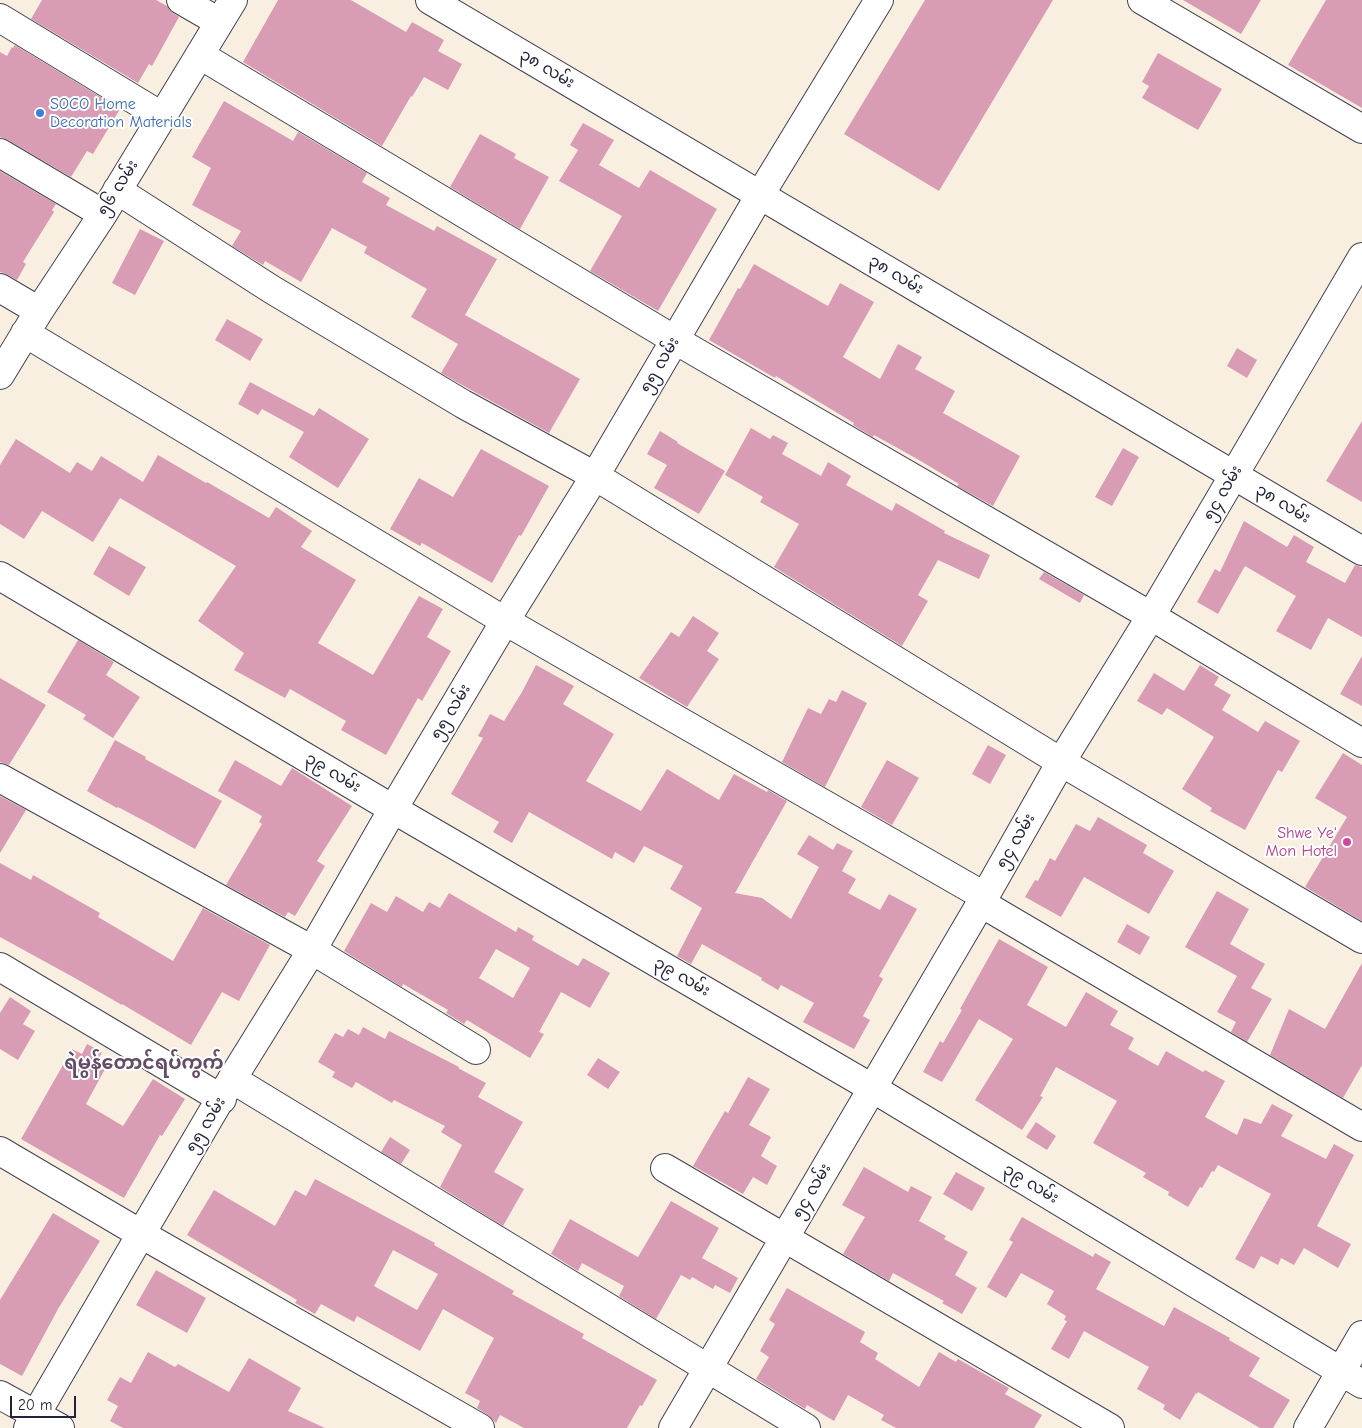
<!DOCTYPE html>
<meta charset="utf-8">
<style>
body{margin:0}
#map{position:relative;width:1362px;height:1428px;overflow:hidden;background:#f9efe0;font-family:"Comic Neue",sans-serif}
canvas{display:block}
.scale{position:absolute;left:10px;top:1396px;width:66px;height:22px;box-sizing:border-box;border:2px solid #22223b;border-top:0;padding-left:6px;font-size:15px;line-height:18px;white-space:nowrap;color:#22223b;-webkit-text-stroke:4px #fff;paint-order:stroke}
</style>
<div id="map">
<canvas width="1362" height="1428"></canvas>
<div class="scale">20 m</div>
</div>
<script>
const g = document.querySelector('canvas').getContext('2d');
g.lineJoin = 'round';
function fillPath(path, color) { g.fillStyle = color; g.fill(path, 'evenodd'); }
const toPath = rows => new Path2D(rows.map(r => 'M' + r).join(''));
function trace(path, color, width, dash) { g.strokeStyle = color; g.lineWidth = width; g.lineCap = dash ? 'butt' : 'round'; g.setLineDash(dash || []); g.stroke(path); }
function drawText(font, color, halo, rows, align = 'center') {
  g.font = font + ' "Comic Neue","Noto Sans Myanmar",sans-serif'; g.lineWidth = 4; g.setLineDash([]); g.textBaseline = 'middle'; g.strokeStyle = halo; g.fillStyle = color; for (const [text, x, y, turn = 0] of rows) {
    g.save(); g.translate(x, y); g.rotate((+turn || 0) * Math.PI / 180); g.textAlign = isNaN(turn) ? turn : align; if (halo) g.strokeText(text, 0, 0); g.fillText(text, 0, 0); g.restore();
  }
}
const building = toPath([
 [42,0,156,0,167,6,173,13,179,17,152,66,149,64,138,83,31,19],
 [278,0,351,0,406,32,412,22,444,40,438,51,462,64,448,90,424,77,412,97,411,96,382,146,243,62],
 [925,0,1053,0,939,191,844,134],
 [1183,0,1261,0,1241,34],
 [1326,0,1362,0,1362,108,1288,65],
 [15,45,120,109,93,154,87,151,71,177,8,140,0,137,0,52,7,56,12,47,13,48],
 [1158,53,1222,89,1198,130,1142,98,1149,86,1142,82],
 [224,101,293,141,298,132,367,173,362,182,390,198,386,205,434,231,437,226,497,259,465,315,580,379,549,433,471,390,441,373,458,344,411,317,427,289,364,253,367,247,332,228,301,282,265,261,263,265,232,246,241,231,192,205,211,168,192,157],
 [583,123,614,140,599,165,639,188,650,170,717,209,658,311,590,271,622,216,559,181,578,150,570,145],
 [480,134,516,154,514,158,549,177,520,229,450,187],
 [0,171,56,204,52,210,54,212,23,262,26,264,17,280,8,275,0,272],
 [140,229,164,241,135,295,112,283],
 [754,264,828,306,840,283,874,302,843,357,880,379,898,344,922,357,915,369,955,391,943,413,1020,456,993,506,957,486,959,484,919,460,874,435,873,437,853,425,854,423,776,376,775,378,709,340,738,288,740,289],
 [227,319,263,339,250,361,215,340],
 [1237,348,1257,360,1247,378,1227,366],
 [250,382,314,416,319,408,369,439,338,488,289,457,304,432,262,409,258,415,238,404],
 [1362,421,1362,502,1326,481],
 [751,428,770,439,773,435,788,443,782,454,821,476,828,462,851,476,846,485,892,511,896,503,945,531,944,533,990,555,979,579,938,560,918,595,928,601,902,646,774,567,799,524,760,502,763,497,725,475],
 [660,431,678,442,677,443,725,471,699,514,654,488,667,465,647,454],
 [16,439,70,473,77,462,92,471,101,456,143,482,158,455,206,483,207,482,269,518,276,507,312,531,301,547,356,580,318,643,373,675,419,596,443,609,427,637,451,651,422,701,418,698,386,755,341,730,346,721,290,689,285,698,234,670,244,653,198,621,236,566,120,498,93,542,42,511,24,539,0,524,0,465],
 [1123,448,1139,457,1112,506,1095,497],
 [481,449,549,486,521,536,519,535,492,583,422,543,420,546,390,529,419,478,453,497],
 [1244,521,1287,547,1294,535,1314,547,1306,562,1345,583,1355,565,1362,567,1362,637,1328,618,1311,650,1276,631,1296,596,1245,566,1218,614,1197,602,1215,569,1220,572],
 [109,546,146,567,129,596,93,574],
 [1044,572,1084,595,1080,603,1039,579],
 [693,616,719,633,707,651,719,659,687,707,639,678,671,632,679,637],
 [78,640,114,662,106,675,140,697,113,738,83,719,86,715,47,692],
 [1362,656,1362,706,1340,694],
 [536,665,574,686,563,704,614,734,586,781,641,811,667,769,719,800,734,774,767,792,768,790,787,801,735,893,762,898,791,919,819,867,797,854,809,835,833,850,837,843,853,851,842,871,856,879,848,893,880,910,889,894,917,909,879,976,883,979,863,1016,870,1020,854,1049,803,1022,814,1003,781,985,778,990,761,980,762,978,702,944,691,964,677,956,702,908,670,889,683,866,644,846,634,863,615,852,612,859,529,812,512,843,493,832,499,822,451,794,483,738,478,736,490,714,504,721,522,692],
 [1200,665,1219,677,1214,685,1231,695,1222,710,1258,732,1265,721,1300,741,1282,772,1278,770,1245,830,1210,811,1212,808,1182,789,1214,737,1167,708,1162,715,1137,701,1154,673,1184,691],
 [0,678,46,705,9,765,0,762],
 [842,690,867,703,825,787,782,762,808,708,821,714,829,699,836,702],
 [115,740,146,757,145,759,222,801,195,849,152,825,118,807,117,808,87,791],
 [988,745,1006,755,990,784,972,774],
 [1343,753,1362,765,1362,921,1305,887,1347,817,1315,798],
 [235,760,281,786,292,768,352,806,317,861,325,866,295,916,288,912,285,917,226,885,262,824,259,822,262,816,218,791],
 [887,760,919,778,892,825,861,807],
 [0,796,26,810,0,853],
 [1098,817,1147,845,1143,853,1174,871,1149,914,1084,877,1061,917,1025,897,1035,880,1038,881,1050,858,1055,861,1076,824,1090,831],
 [0,863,31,880,33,875,100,913,98,917,173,961,203,908,270,945,239,1001,222,992,191,1045,122,1004,122,1005,73,977,0,937],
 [1217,891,1249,909,1230,944,1265,964,1251,988,1272,999,1247,1042,1231,1032,1236,1022,1217,1012,1237,976,1185,947],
 [449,893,516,932,518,927,534,936,532,940,578,966,583,958,610,973,590,1008,561,992,539,1032,544,1034,530,1058,467,1020,464,1024,446,1013,448,1010,403,984,402,987,344,951,371,903,387,912,396,896,423,912,429,902,440,908],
 [496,949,530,968,513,998,479,978],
 [1127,924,1150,937,1140,955,1117,942],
 [999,939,1048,967,1027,1005,1066,1027,1086,992,1118,1011,1110,1025,1134,1038,1128,1049,1158,1066,1166,1051,1203,1072,1205,1070,1225,1081,1205,1117,1237,1135,1244,1118,1261,1124,1272,1104,1293,1115,1281,1136,1326,1159,1334,1144,1354,1155,1317,1226,1351,1244,1338,1268,1304,1248,1294,1265,1281,1258,1278,1265,1261,1256,1254,1269,1235,1259,1271,1194,1218,1165,1214,1172,1212,1171,1202,1188,1200,1187,1188,1207,1168,1195,1169,1192,1143,1177,1146,1173,1093,1143,1117,1101,1056,1067,1040,1096,1043,1097,1022,1130,975,1100,1013,1039,979,1019,942,1082,923,1072,940,1041,943,1043,962,1010,960,1009],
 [1362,963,1362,1065,1343,1098,1270,1055,1289,1009,1325,1029],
 [10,997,31,1011,23,1024,35,1031,18,1060,0,1049,0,1013],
 [363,1027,385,1039,389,1031,459,1067,458,1068,486,1083,478,1097,523,1122,494,1172,524,1189,503,1226,440,1187,462,1145,441,1132,445,1126,394,1100,392,1103,356,1082,352,1088,332,1077,335,1072,318,1062,335,1033,343,1037,348,1029,359,1035],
 [87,1044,102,1052,96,1064,105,1069,86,1104,123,1126,153,1079,185,1099,162,1136,160,1135,124,1198,21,1139,72,1049,82,1054],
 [598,1058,620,1072,608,1089,587,1075],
 [748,1077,770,1089,749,1125,771,1137,761,1156,777,1166,767,1185,753,1177,743,1194,693,1166,725,1111,728,1113],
 [1036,1122,1056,1136,1047,1150,1026,1137],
 [390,1137,410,1150,401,1164,381,1152],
 [864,1167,908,1192,911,1186,932,1197,919,1221,946,1236,944,1239,968,1252,955,1275,977,1288,962,1314,942,1303,944,1301,893,1273,889,1281,843,1254,865,1217,842,1205],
 [956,1172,985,1188,972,1211,943,1194],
 [315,1179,435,1243,434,1245,514,1291,512,1294,584,1334,582,1338,657,1380,642,1406,640,1405,627,1428,524,1428,500,1415,496,1423,488,1415,477,1408,480,1401,465,1393,494,1338,443,1309,420,1351,357,1316,354,1322,321,1304,315,1314,295,1303,297,1300,187,1235,214,1190,275,1226,295,1190,306,1196],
 [393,1250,438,1274,417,1310,374,1286],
 [671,1201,719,1228,702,1258,738,1278,730,1293,715,1285,713,1289,692,1277,690,1280,681,1275,656,1319,619,1296,624,1286,582,1263,578,1271,551,1254,570,1219,638,1257],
 [53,1213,100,1241,58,1309,22,1376,0,1364,0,1300],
 [1022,1217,1093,1257,1095,1253,1111,1262,1096,1289,1164,1326,1174,1307,1230,1338,1229,1340,1260,1358,1249,1376,1290,1400,1273,1428,1260,1428,1198,1392,1197,1394,1196,1393,1180,1420,1163,1409,1165,1405,1137,1389,1149,1367,1084,1331,1069,1359,1051,1349,1067,1321,1064,1320,1066,1316,1047,1304,1054,1291,1021,1273,1006,1298,987,1287,1013,1242,1009,1240],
 [156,1270,206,1298,187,1333,136,1305],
 [787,1288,865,1332,860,1342,878,1353,875,1359,919,1387,939,1352,956,1362,958,1359,1009,1388,1005,1394,1042,1415,1034,1428,896,1428,881,1420,884,1415,848,1395,834,1421,807,1405,805,1409,756,1379,769,1357,760,1351,775,1324,769,1320],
 [148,1352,175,1367,178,1364,229,1392,249,1358,301,1388,288,1411,325,1428,123,1428,110,1421,118,1406,107,1400,120,1377,131,1383]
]);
const minor = toPath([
 [181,0,219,22],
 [430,0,1362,551],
 [1142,0,1362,129],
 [0,18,163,117],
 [200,55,675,340,1151,616,1362,743],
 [0,153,103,214],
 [117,190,271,289,463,404,595,476,1061,762,1362,939],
 [0,288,39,311],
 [25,333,505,621,984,896],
 [0,375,39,311,103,214,233,0],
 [0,576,393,809,872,1088,1362,1384],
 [0,778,312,950,476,1050],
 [981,903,1362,1127],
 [0,967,222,1099],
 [232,1079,806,1428],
 [0,1151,141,1234,480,1428],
 [665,1168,1110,1428],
 [0,1395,60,1428],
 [673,1428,981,903,1061,762,1151,616,1362,257],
 [1308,1428,1362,1335]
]);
const major = toPath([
 [28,1428,141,1234,232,1079,312,950,393,809,505,621,595,476,760,195,879,0]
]);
const markers = [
 [40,113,5,"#3f7fe0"],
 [1347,842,5,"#d1479c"]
];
const streetNames = [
 ["၃၈ လမ်း",547,69,31],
 ["၅၆ လမ်း",118,188,-58],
 ["၃၈ လမ်း",896,275,31],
 ["၅၅ လမ်း",660,365,-60],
 ["၅၄ လမ်း",1223,493,-60],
 ["၃၈ လမ်း",1283,504,31],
 ["၅၅ လမ်း",451,712,-59],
 ["၃၉ လမ်း",333,773,31],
 ["၅၄ လမ်း",1016,841,-60],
 ["၃၉ လမ်း",682,977,30],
 ["၅၅ လမ်း",206,1125,-59],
 ["၃၉ လမ်း",1031,1184,31],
 ["၅၄ လမ်း",812,1191,-60]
];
const shopNames = [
 ["SOCO Home",50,104],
 ["Decoration Materials",50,122]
];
const hotelNames = [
 ["Shwe Ye'",1337,833],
 ["Mon Hotel",1337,851]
];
const quarterNames = [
 ["ရဲမွန်တောင်ရပ်ကွက်",144,1064]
];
fillPath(building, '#d89db4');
trace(minor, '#424154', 30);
trace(major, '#424154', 30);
trace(minor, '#fff', 28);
trace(major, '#fff', 28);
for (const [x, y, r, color] of markers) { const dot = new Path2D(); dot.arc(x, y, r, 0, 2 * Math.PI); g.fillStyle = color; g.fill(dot); trace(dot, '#fff', 2); }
drawText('16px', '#22223b', '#fff', streetNames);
drawText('16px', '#366cbe', '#fff', shopNames, 'left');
drawText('16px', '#b23c85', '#fff', hotelNames, 'right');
drawText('bold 19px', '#624d65', '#fff', quarterNames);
</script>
